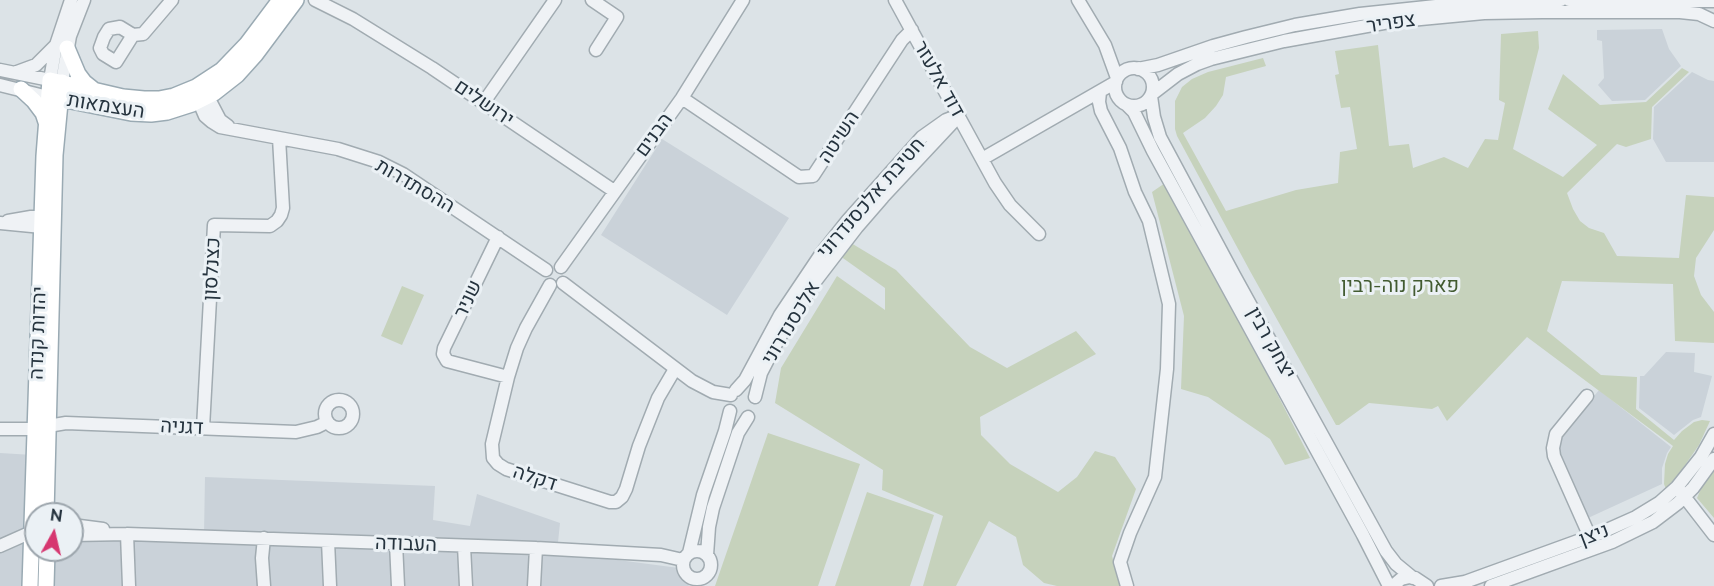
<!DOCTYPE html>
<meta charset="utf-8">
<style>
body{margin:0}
#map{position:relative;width:1714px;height:586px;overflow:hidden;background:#dce3e7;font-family:Raleway,sans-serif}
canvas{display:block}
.north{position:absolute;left:24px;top:502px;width:60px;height:60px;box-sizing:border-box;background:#ebf1f5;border:2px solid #9ca5ac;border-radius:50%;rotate:8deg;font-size:16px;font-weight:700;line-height:24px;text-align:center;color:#25333e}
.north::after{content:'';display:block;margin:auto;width:21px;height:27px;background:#d63770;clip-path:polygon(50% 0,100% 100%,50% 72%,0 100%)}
</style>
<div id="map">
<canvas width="1714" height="586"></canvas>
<div class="north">N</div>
</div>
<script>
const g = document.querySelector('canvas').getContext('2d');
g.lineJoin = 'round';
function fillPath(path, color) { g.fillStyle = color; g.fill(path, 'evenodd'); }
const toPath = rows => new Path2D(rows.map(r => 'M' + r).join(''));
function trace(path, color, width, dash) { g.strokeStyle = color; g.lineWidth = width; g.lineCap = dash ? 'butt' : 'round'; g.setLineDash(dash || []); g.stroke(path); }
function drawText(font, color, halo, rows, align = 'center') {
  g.font = font + ' Raleway,Heebo,sans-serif'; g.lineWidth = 6; g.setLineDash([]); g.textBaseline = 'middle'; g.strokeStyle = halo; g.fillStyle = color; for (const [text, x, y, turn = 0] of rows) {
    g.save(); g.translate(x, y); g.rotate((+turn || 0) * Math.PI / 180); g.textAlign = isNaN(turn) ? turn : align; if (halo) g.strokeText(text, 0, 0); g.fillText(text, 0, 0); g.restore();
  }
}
const built = toPath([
 [1662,29,1669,49,1681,66,1645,100,1612,101,1598,85,1604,78,1602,41,1597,40,1597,30],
 [1692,72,1708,80,1714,81,1714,162,1666,162,1653,139,1654,107],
 [662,139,789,218,727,315,601,235],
 [1666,352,1695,353,1694,372,1712,376,1701,417,1693,420,1674,435,1639,408,1640,376,1644,376],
 [1599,390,1671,447,1667,453,1662,468,1662,484,1588,518,1558,453,1560,438],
 [0,453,33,455,36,550,72,550,72,533,204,534,205,477,435,486,433,520,470,526,477,494,560,523,557,552,679,568,689,586,0,586]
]);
const green = toPath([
 [1538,31,1539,48,1513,149,1563,177,1597,145,1548,109,1563,74,1600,105,1646,102,1682,68,1689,72,1652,107,1651,139,1626,147,1617,144,1567,193,1573,209,1580,221,1589,228,1604,233,1617,256,1679,258,1686,195,1714,197,1714,230,1696,258,1694,276,1701,295,1714,312,1714,343,1675,341,1673,284,1562,281,1547,331,1601,375,1637,377,1636,409,1674,440,1682,431,1694,422,1702,420,1710,421,1699,445,1681,471,1666,489,1664,484,1665,464,1668,454,1673,446,1527,337,1447,421,1438,406,1432,409,1369,403,1339,425,1336,425,1250,271,1177,136,1175,129,1175,101,1182,87,1192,79,1208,72,1263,58,1266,66,1226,77,1223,95,1216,106,1205,118,1183,133,1226,211,1296,190,1338,183,1340,152,1357,149,1350,107,1341,108,1335,75,1339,74,1335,51,1378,45,1389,146,1409,144,1413,168,1444,157,1468,168,1485,139,1498,140,1505,103,1499,100,1501,34],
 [1168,181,1310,458,1285,465,1270,439,1208,397,1181,389,1184,316,1152,192],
 [851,243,896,270,970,347,1007,368,1076,331,1096,354,980,417,981,435,1010,464,1058,492,1077,477,1095,451,1115,457,1136,489,1112,556,1121,586,1057,586,1044,583,1023,565,1016,537,989,521,956,586,923,586,943,516,882,490,883,470,775,403,781,368,837,276,885,310,885,288,840,256],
 [402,286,424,295,402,345,381,336],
 [768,433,860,464,818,586,715,586],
 [1714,463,1714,518,1697,498,1710,468],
 [867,492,934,515,910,586,835,586]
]);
const minor = toPath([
 [315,0,353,19,432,68,614,191],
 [592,0,617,17,596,50],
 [895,0,995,183,1010,205,1039,234],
 [1078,0,1105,45,1117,78],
 [1569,0,1714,1],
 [133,35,116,62,103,54,100,48,104,37,109,29,120,27,133,35,143,34,172,0],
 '1115 87a19 19 0 1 1 38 0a19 19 0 1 1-38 0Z',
 [1138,69,1158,65,1213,46,1246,37,1295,25,1360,14,1464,3,1561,0],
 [0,70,50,80,56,45,71,0],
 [17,72,36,65,56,45],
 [62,82,70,36,84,0],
 [0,85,48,97],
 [201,91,208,97,220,120,228,126],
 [1100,92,1099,102,1101,111,1120,148,1135,192,1149,221,1169,304,1167,369,1155,477,1130,533,1120,562,1127,586],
 [197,94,199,102,205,116,212,122,220,127,338,149,379,162,403,174,546,270],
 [1152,94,1178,74,1197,64,1211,59,1284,41,1389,22,1484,13,1542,12,1680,12,1699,14,1714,21],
 [1151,96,1154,117,1160,137,1234,275,1386,551,1396,564,1413,578],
 [682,98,799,177,813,176,902,40,912,30],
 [484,102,555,0],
 [1127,105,1134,112,1153,151,1363,535,1389,586],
 [982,159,1116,82],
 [8,221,31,217,42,217,49,220],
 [0,223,42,227,49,224],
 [498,237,444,348,443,354,447,361,508,377],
 [561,267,682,98,743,0],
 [563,283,692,381,713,392,731,395],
 [550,285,526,328,517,348,508,377,492,444,493,458,498,464,506,469,610,502,616,502,622,497,626,489,639,446,658,398,675,369],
 [736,390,745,380,780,315,821,254,848,220,922,137,946,120,959,115],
 [1587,396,1556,434,1553,448,1554,456,1590,537],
 [755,397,761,373,778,340,814,283,857,227,883,197,956,119],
 '325 414a14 14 0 1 1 28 0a14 14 0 1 1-28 0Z',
 [203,428,214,225,270,226,277,221,281,215,283,208,279,138],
 [0,429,30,429,66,423,296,432,317,427,327,422],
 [1680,491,1714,535],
 [72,525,103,529],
 [127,534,129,586],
 [72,535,127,534,536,548,661,555,683,560],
 [328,541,330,586],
 [396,543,398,586],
 [0,546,36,530],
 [464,546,466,586],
 '683 565a14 14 0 1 1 28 0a14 14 0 1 1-28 0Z',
 [689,553,703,495,725,431,730,411],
 [707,555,709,527,713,508,738,433,748,417],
 [264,586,262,558,264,538],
 [534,586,536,548],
 [1393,586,1401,579,1410,577,1415,578,1427,586],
 [1441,586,1465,582,1600,533,1636,517,1659,503,1677,487,1701,457,1714,434],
 [1491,586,1612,542,1653,522,1678,503,1693,488,1714,459]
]);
const major = toPath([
 [67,48,78,74,84,82,94,90],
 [21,89,34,101,43,113,46,122],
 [51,97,131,113,151,114,167,112,192,104,214,93,237,75,255,55,296,0],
 [46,514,55,155,62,82],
 [30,586,44,156,50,80,123,97,144,99,159,99,174,96,196,87,222,70,247,44,280,0],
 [46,586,47,550]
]);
const streetNames = [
 ["צפריר",1391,23,-8],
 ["דוד אלעזר",939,79,61],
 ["ירושלים",484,103,34],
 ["העצמאות",106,106,9],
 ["הבנים",654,135,-54],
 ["השיטה",839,137,-57],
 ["ההסתדרות",415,186,30],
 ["חטיבת אלכסנדרוני",871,198,-49],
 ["כצנלסון",212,269,-87],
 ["שניר",468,299,-65],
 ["אלכסנדרוני",791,323,-59],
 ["יהדות קנדה",38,333,-88],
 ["יצחק רבין",1271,343,61],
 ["דגניה",182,427,3],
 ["דקלה",535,478,18],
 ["ניצן",1594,535,-21],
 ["העבודה",406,544,2]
];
const parkNames = [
 ["פארק נוה-רבין",1400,286]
];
fillPath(built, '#cad2d9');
fillPath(green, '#c6d2bc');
trace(minor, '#a1abb1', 15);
trace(major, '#9aaab3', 18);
trace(minor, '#eff2f5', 12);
trace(major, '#fff', 15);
drawText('20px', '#25333e', '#ebf1f5', streetNames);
drawText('20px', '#425b31', '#ebf1f5', parkNames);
</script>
